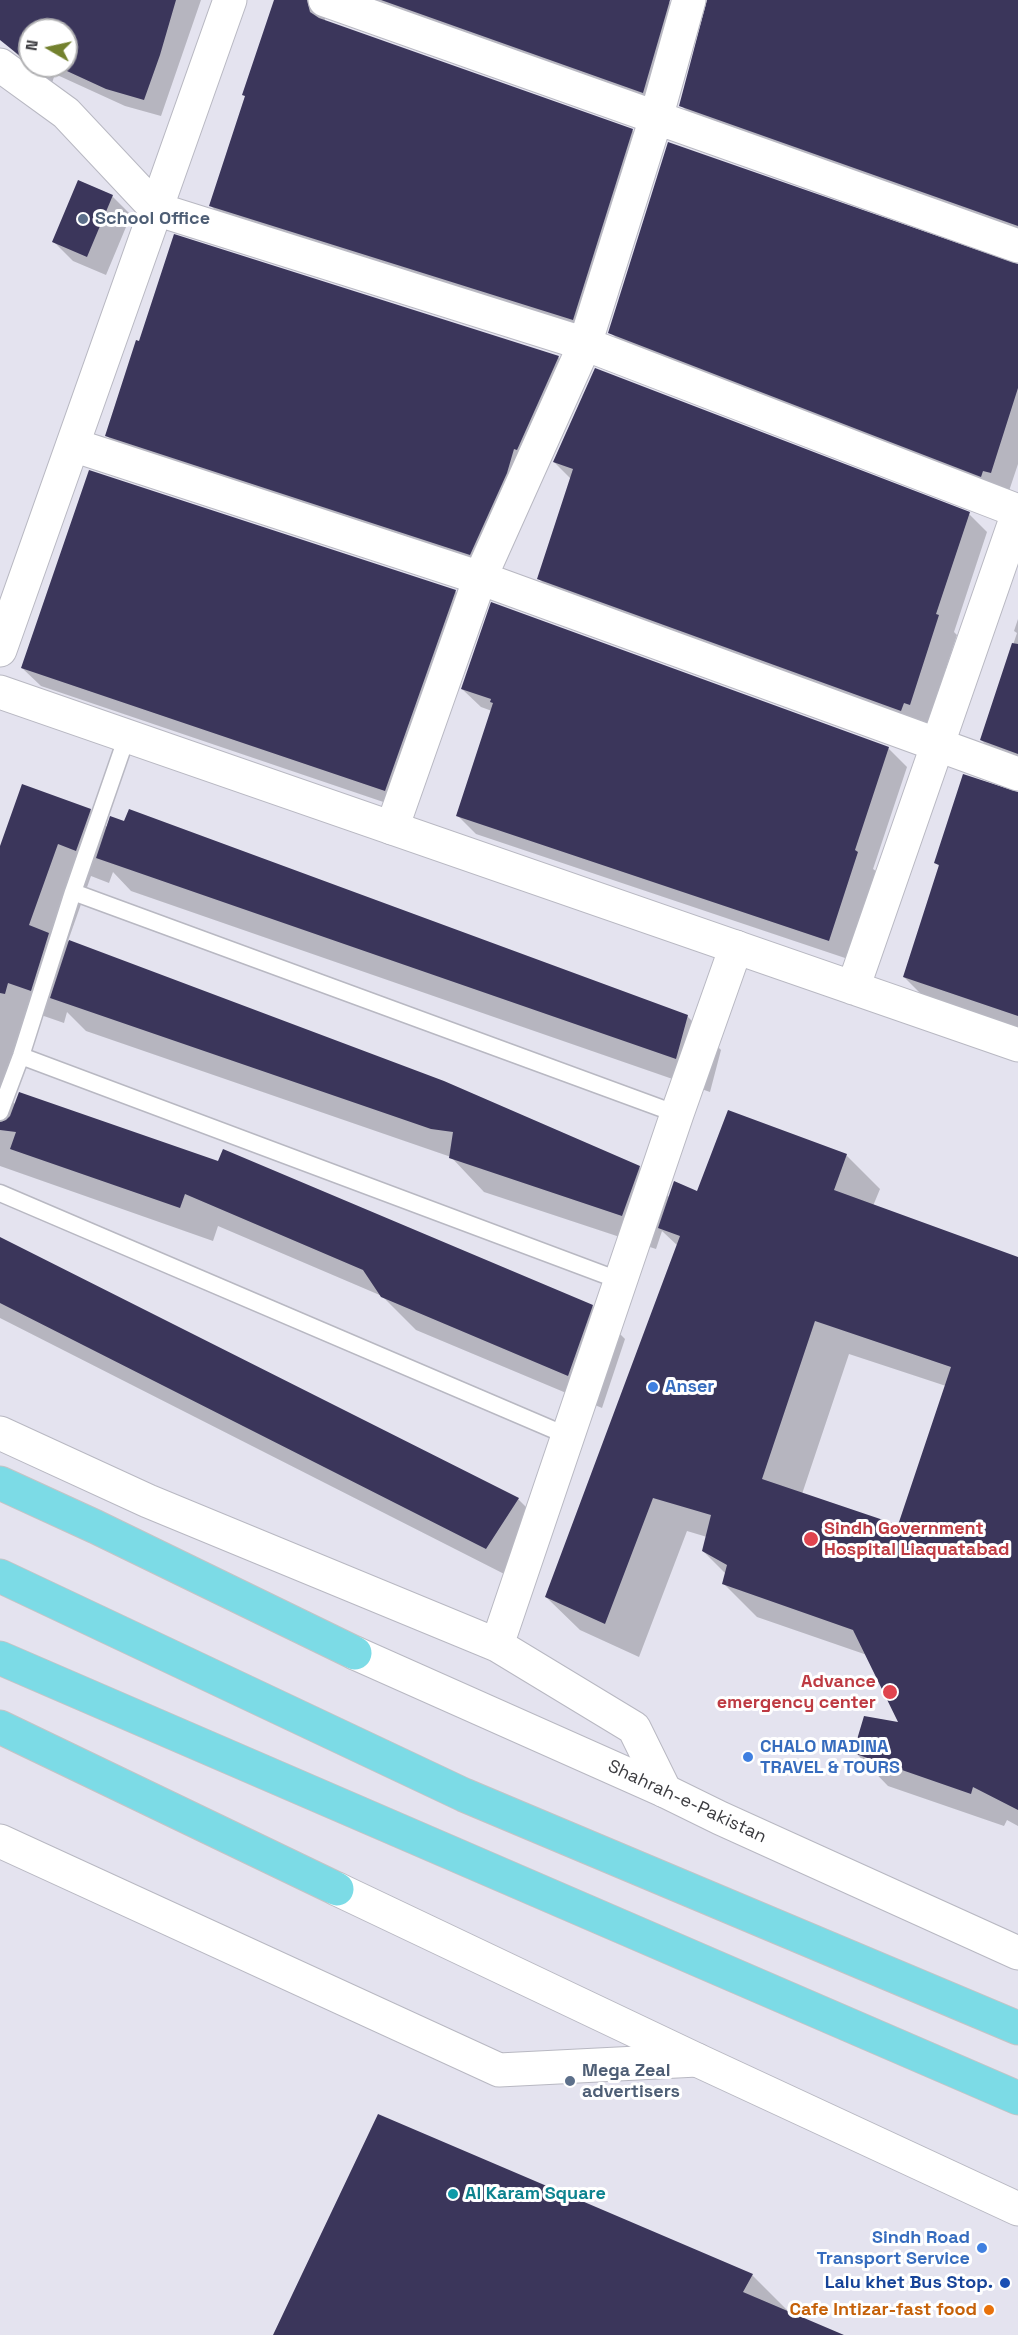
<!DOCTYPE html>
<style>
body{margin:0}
#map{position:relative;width:1018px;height:2335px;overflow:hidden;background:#e4e3ef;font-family:"Space Grotesk",sans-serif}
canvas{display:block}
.north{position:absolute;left:18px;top:18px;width:60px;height:60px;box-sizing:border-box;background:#fff;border:2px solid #b1b1b3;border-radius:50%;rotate:279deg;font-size:16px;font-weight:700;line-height:24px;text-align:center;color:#3c3c40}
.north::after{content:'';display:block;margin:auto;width:21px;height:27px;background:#73812e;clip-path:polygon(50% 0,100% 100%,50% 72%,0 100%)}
</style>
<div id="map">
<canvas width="1018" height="2335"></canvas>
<div class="north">N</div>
</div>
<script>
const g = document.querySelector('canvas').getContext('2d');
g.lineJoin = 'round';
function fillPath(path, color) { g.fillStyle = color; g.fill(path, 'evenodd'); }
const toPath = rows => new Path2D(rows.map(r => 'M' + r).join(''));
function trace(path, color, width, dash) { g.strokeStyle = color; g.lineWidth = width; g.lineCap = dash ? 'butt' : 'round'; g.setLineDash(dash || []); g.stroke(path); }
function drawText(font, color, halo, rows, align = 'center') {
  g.font = font + ' "Space Grotesk",sans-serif'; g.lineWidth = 6; g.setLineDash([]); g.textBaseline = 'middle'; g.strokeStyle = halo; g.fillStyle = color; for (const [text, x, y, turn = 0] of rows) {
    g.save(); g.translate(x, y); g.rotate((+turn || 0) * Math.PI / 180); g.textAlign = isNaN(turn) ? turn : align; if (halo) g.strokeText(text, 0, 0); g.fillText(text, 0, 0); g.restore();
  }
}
const shadow = toPath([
 [6,0,201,0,161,116,125,106,55,74,52,83,30,67,0,38,0,16],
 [30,30,66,30,66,66,30,66],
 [282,0,341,0,325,13,325,21,632,130,651,149,591,338,229,224,211,206],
 [346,0,663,0,669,2,687,21,662,111],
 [733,0,1018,0,1018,237,699,124,681,105],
 [112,196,131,215,106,275,73,261,54,242],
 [1018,266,1018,464,1009,491,629,351,610,332],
 [558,357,577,375,489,573,125,454,106,435],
 [554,462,969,514,987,532,954,632,957,635,928,723,922,721,920,729,557,597,538,578,571,479],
 [455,591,474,610,404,809,41,686,22,668],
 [1018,619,1018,765,1000,758,981,740,1017,633,1014,631],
 [462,689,888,748,907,767,873,869,876,871,848,959,476,834,457,815,492,711,481,707],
 [1018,794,1018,1028,923,996,904,977,940,867,936,863],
 [90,810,108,828,687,1016,721,1050,710,1092,131,891,113,872,109,883,91,876,68,941,443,1082,639,1167,670,1198,846,1155,880,1189,873,1206,1018,1259,1018,1826,1007,1820,1004,1826,888,1786,855,1752,901,1725,867,1655,757,1617,723,1583,726,1574,703,1551,707,1537,687,1531,639,1657,580,1630,546,1597,678,1246,662,1231,656,1249,484,1192,451,1157,86,1031,67,1012,64,1023,41,1015,11,1100,15,1104,592,1306,625,1339,602,1408,416,1330,382,1296,218,1226,213,1241,0,1166,0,851],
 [849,1354,946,1386,899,1527,802,1494],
 [0,1238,518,1499,551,1532,520,1582,0,1318],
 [752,2275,791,2314,840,2335,275,2335]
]);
const building = toPath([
 [0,0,176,0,160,55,144,100,106,89,56,66,66,66,66,30,30,30,30,64,0,40],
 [274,0,307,0,310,12,319,18,633,129,573,320,209,206,245,96,242,95],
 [381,0,670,0,643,93],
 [707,0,1018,0,1018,226,679,106],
 [668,142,1018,264,1018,388,991,473,983,471,981,477,608,333],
 [78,180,113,195,87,257,52,242],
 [174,234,559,356,517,450,514,449,507,473,470,555,105,436,136,340,139,341],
 [595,368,970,512,936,614,939,615,910,705,904,703,901,711,537,579,573,469,553,462],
 [89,470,456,590,385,791,21,668],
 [491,602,889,747,855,850,858,852,829,941,456,816,493,703,490,702,491,699,461,689],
 [1012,643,1018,644,1018,754,980,740],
 [963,774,1018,792,1018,1016,903,977,939,865,934,863],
 [22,784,91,809,76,851,58,844,29,925,49,933,31,991,8,983,5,994,0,993,0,846],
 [129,809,688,1015,676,1059,96,858,110,816,124,821],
 [69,940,444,1081,640,1166,622,1216,449,1158,453,1132,431,1129,50,998],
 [19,1092,218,1161,223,1149,593,1305,568,1376,381,1297,363,1270,185,1194,180,1208,10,1149,16,1132,0,1130,0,1122,6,1120,10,1116],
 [728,1110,847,1154,834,1190,1018,1257,1018,1810,973,1787,971,1794,853,1753,864,1716,898,1722,853,1630,722,1584,727,1565,702,1551,711,1515,653,1498,605,1624,545,1597,680,1236,658,1228,674,1181,697,1191],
 [815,1321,951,1367,898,1525,762,1479],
 [0,1237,519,1498,486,1549,0,1303],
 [378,2114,753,2274,743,2292,844,2335,273,2335]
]);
const service = toPath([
 [73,892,677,1114],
 [21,1056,621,1281],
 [0,1112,21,1056,73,892,127,736],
 [0,1193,568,1436]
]);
const minor = toPath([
 [325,0,1018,246],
 [0,65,66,113,156,209,585,344,1018,511],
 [73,445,480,578,1018,774],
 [392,828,480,578,585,344,656,118,689,0],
 [0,1433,148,1501,497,1645,634,1728,665,1791],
 [497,1645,677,1114,736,947],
 [0,1841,499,2070,697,2060]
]);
const tertiary = toPath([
 [0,650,230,0],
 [0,692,1018,1045],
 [853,988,1018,513]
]);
const secondary = toPath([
 [355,1653,665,1791,720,1818,1018,1953],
 [337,1889,697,2060,1018,2209]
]);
const trunk = toPath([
 [0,1483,96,1527,355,1653],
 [0,1576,464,1795,1018,2028],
 [0,1658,1018,2098],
 [0,1727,337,1889]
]);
const markers = [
 [83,219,6,"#5c6f8a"],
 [653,1387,6,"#3f7fe0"],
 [811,1539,8,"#e0444e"],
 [890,1692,8,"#e0444e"],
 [748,1757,6,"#3f7fe0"],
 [570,2081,6,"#5c6f8a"],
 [453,2194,6,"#0f9aa8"],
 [982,2248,6,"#3f7fe0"],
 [1005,2283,6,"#1a4fb4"],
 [989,2310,6,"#e8710a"]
];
const serviceNames = [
 ["School Office",95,219],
 ["Mega Zeal",582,2071],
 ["advertisers",582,2092]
];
const shopNames = [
 ["Anser",665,1387],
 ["CHALO MADINA",760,1747],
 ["TRAVEL & TOURS",760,1768],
 ["Sindh Road",970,2238,"right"],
 ["Transport Service",970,2259,"right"]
];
const healthNames = [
 ["Sindh Government",824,1529],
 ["Hospital Liaquatabad",824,1550],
 ["Advance",876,1682,"right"],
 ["emergency center",876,1703,"right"]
];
const streetNames = [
 ["Shahrah-e-Pakistan",687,1802,25]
];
const cultureNames = [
 ["Al Karam Square",465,2194]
];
const transitNames = [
 ["Lalu khet Bus Stop.",993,2283]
];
const foodNames = [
 ["Cafe Intizar-fast food",977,2310]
];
fillPath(shadow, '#0003');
fillPath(building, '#3b365b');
trace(service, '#b8b8c2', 19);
trace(minor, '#b8b8c2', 35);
trace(tertiary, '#b8b8c2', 35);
trace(secondary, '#b8b8c2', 35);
trace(trunk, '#c4c4c6', 35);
trace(service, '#fff', 16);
trace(minor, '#fff', 33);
trace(tertiary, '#fff', 33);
trace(secondary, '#fff', 33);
trace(trunk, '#7cdbe6', 33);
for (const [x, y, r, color] of markers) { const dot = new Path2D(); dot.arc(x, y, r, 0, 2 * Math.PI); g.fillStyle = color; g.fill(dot); trace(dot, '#fff', 2); }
drawText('bold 18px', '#4e5e75', '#fff', serviceNames, 'left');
drawText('bold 18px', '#366cbe', '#fff', shopNames, 'left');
drawText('bold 18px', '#be3a42', '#fff', healthNames, 'left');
drawText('18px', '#3c3c40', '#fff', streetNames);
drawText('bold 18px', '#0d838f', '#fff', cultureNames, 'left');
drawText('bold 18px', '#164399', '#fff', transitNames, 'right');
drawText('bold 18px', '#c56008', '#fff', foodNames, 'right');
</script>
